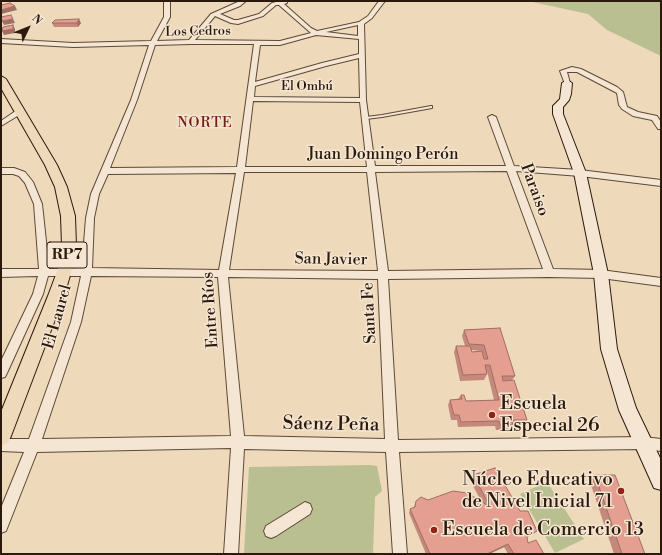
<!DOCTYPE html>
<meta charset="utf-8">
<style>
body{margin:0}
#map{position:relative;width:662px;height:555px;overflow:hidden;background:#eed9ba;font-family:"Libre Bodoni",serif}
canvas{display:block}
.frame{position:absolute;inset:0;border:2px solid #2b190b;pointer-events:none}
.north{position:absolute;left:8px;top:8px;width:40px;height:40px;-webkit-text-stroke:3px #f4e6d2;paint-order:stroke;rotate:47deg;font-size:11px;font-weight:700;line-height:16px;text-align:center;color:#2b190b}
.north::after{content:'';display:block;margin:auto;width:14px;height:18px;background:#2b190b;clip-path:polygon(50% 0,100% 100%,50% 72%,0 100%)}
</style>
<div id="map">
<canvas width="662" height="555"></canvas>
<div class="frame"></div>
<div class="north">N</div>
</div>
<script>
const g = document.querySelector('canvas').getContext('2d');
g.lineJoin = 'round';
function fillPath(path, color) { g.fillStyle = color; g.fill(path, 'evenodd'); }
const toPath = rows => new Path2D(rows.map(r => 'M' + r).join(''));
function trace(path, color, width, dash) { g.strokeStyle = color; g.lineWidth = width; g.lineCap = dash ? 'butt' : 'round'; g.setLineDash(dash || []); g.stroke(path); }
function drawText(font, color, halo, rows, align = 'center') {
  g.font = font + ' "Libre Bodoni",serif'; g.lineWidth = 3; g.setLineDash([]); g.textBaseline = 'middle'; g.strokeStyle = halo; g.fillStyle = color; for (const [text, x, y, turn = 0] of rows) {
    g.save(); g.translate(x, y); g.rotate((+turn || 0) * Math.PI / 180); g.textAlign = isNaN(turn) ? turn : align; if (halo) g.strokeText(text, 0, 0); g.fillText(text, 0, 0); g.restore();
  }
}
const green = toPath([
 [528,1,661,1,661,56,607,30,588,14],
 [369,465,377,466,382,491,375,497,373,554,244,554,249,467],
 [547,482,584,539,555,553,520,494]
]);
const lane = toPath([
 [431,106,432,106,432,108,382,117,366,119,364,118,366,117,382,115,431,106]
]);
const street = toPath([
 [164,1,170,1,170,17,157,41,189,40,211,14,240,1,246,1,240,6,220,14,234,20,238,20,259,14,272,3,276,2,275,1,287,1,287,3,284,4,311,28,317,31,359,22,368,16,379,1,385,1,372,18,364,24,366,100,375,166,506,166,488,117,492,115,496,117,514,166,580,170,661,180,661,186,580,176,516,171,553,269,601,270,661,278,661,286,601,278,549,277,388,279,398,440,644,437,661,439,661,451,644,449,399,452,407,554,393,554,386,452,244,449,238,554,224,554,231,448,37,452,6,531,1,533,1,508,24,452,1,451,1,439,29,439,71,322,81,276,48,276,43,294,7,373,5,377,1,378,1,361,33,294,38,276,1,277,1,269,39,269,34,204,25,183,19,176,13,174,1,174,1,168,14,168,25,172,33,182,42,204,49,269,82,268,86,218,91,194,131,100,149,45,73,47,1,43,1,39,73,43,151,41,164,17,164,1],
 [276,5,279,5,311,33,280,41,195,40,215,16,231,23,238,24,263,16,276,5],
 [358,25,358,36,326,32,358,25],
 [316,35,359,39,359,54,322,63,255,82,260,45,280,45,316,35],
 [191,44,254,44,237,167,110,168,137,100,155,45,191,44],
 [359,58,360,98,254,97,255,86,326,66,359,58],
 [253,101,360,102,367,167,245,167,253,101],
 [507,171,543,269,388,271,375,172,507,171],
 [244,172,367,172,378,271,229,270,244,172],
 [236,173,219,270,92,268,94,218,99,194,108,174,236,173],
 [91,276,218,277,231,436,42,439,81,322,91,276],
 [228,277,378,279,385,439,244,436,228,277],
 [572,67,581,69,617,87,623,92,627,107,638,112,657,116,661,122,661,129,658,129,652,120,633,116,622,109,619,105,617,93,577,72,567,72,570,83,565,84,560,71,572,67],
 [17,110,23,110,24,112,1,126,1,121,17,110],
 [305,502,310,504,312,509,310,514,276,536,271,538,266,536,264,531,266,526,305,502]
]);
const secondary = toPath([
 [567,80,572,83,571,94,569,100,563,107,563,114,586,173,608,274,617,349,636,408,661,460,661,490,654,488,619,410,601,349,594,274,574,173,553,114,553,106,560,99,562,83,567,80]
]);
const primary = toPath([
 [1,76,6,79,57,165,67,187,75,216,76,246,71,272,64,296,11,436,8,443,1,445,1,412,48,296,57,272,62,246,61,216,55,187,45,165,1,88,1,76]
]);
const wall = toPath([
 [55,20,81,23,78,27,54,27,52,23],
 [500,328,515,376,512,380,527,420,523,425,512,425,509,430,496,430,495,426,458,427,457,420,451,420,448,405,450,400,458,399,461,395,466,401,494,400,487,371,487,374,484,380,460,381,454,352,456,346,465,346,462,336,464,330],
 [472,350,481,351,472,352],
 [473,475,532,534,527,537,528,543,544,554,508,554,504,547,489,554,426,554,409,513,410,509,414,507,416,501,428,500,481,501,470,480],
 [595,475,645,554,614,554,589,479]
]);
const shadedWall = toPath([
 [15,6,17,10,1,14,1,10],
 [13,19,15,23,4,25,2,21],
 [79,19,81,23,78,27,77,23],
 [13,25,15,29,15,33,4,35,2,31],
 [508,544,504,547,489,554,487,554]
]);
const building = toPath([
 [10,3,15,6,1,10,1,5,10,3],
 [11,15,13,19,2,21,1,17,11,15],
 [79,19,77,23,52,23,55,20,79,19],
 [13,25,13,29,2,31,3,27,13,25],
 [500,328,515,376,502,376,503,381,514,380,527,420,511,420,513,425,500,425,499,421,461,422,459,415,454,415,450,400,462,399,461,395,464,395,466,401,499,400,490,365,485,365,487,374,463,375,456,346,470,346,472,352,482,351,484,359,488,359,484,345,469,344,464,330,500,328],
 [495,468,520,511,528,511,537,531,527,537,528,543,536,540,544,554,514,554,508,544,487,554,430,554,410,509,415,507,416,501,421,497,428,500,453,491,467,493,481,501,491,508,473,475,495,468],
 [595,475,615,475,645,554,622,554,595,475]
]);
const markers = [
 [492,415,4,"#8f2418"],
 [621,491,4,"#8f2418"],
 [434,530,4,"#8f2418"]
];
const farStreetnames = [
 ["Los Cedros",198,32,-1],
 ["El Ombú",307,87]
];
const farNeighbourhoodnames = [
 ["NORTE",205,124]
];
const shields = [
 [67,255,40]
];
const shieldNames = [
 ["RP7",67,255]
];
const streetNames = [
 ["Juan Domingo Perón",383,155],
 ["Paraiso",534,190,70],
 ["San Javier",331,260,1],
 ["Entre Ríos",211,310,-94],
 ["Santa Fe",370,313,-93],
 ["El Laurel",58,317,-74]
];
const nearPoinames = [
 ["Escuela",500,404],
 ["Especial 26",500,426],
 ["Núcleo Educativo",613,480,"right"],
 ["de Nivel Inicial 71",613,502,"right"],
 ["Escuela de Comercio 13",442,530]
];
const nearStreetnames = [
 ["Sáenz Peña",331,425,1]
];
fillPath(green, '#b9bf90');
trace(lane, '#5c4937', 2);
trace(street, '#5c4937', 2);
trace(secondary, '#2b190b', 2);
trace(primary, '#2b190b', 2);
fillPath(lane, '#f4e6d2');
fillPath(street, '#f4e6d2');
fillPath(secondary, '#f4e6d2');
fillPath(primary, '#eed9ba');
fillPath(wall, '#c5897c');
fillPath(shadedWall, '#a06f65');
fillPath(building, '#e59f90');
trace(building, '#a06f65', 1);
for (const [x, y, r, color] of markers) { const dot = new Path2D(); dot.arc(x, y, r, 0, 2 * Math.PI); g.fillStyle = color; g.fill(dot); trace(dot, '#f4e6d2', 1.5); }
drawText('13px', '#2b190b', '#f4e6d2', farStreetnames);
g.letterSpacing = '1px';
drawText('14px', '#7a1f14', '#f4e6d2', farNeighbourhoodnames);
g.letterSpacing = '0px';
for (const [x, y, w] of shields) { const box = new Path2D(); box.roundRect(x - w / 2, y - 13, w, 26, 3); g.fillStyle = '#f4e6d2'; g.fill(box); trace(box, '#2b190b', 1); }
drawText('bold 15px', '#2b190b', null, shieldNames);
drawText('16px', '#2b190b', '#f4e6d2', streetNames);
drawText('19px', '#2b190b', '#f4e6d2', nearPoinames, 'left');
drawText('19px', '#2b190b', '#f4e6d2', nearStreetnames);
</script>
